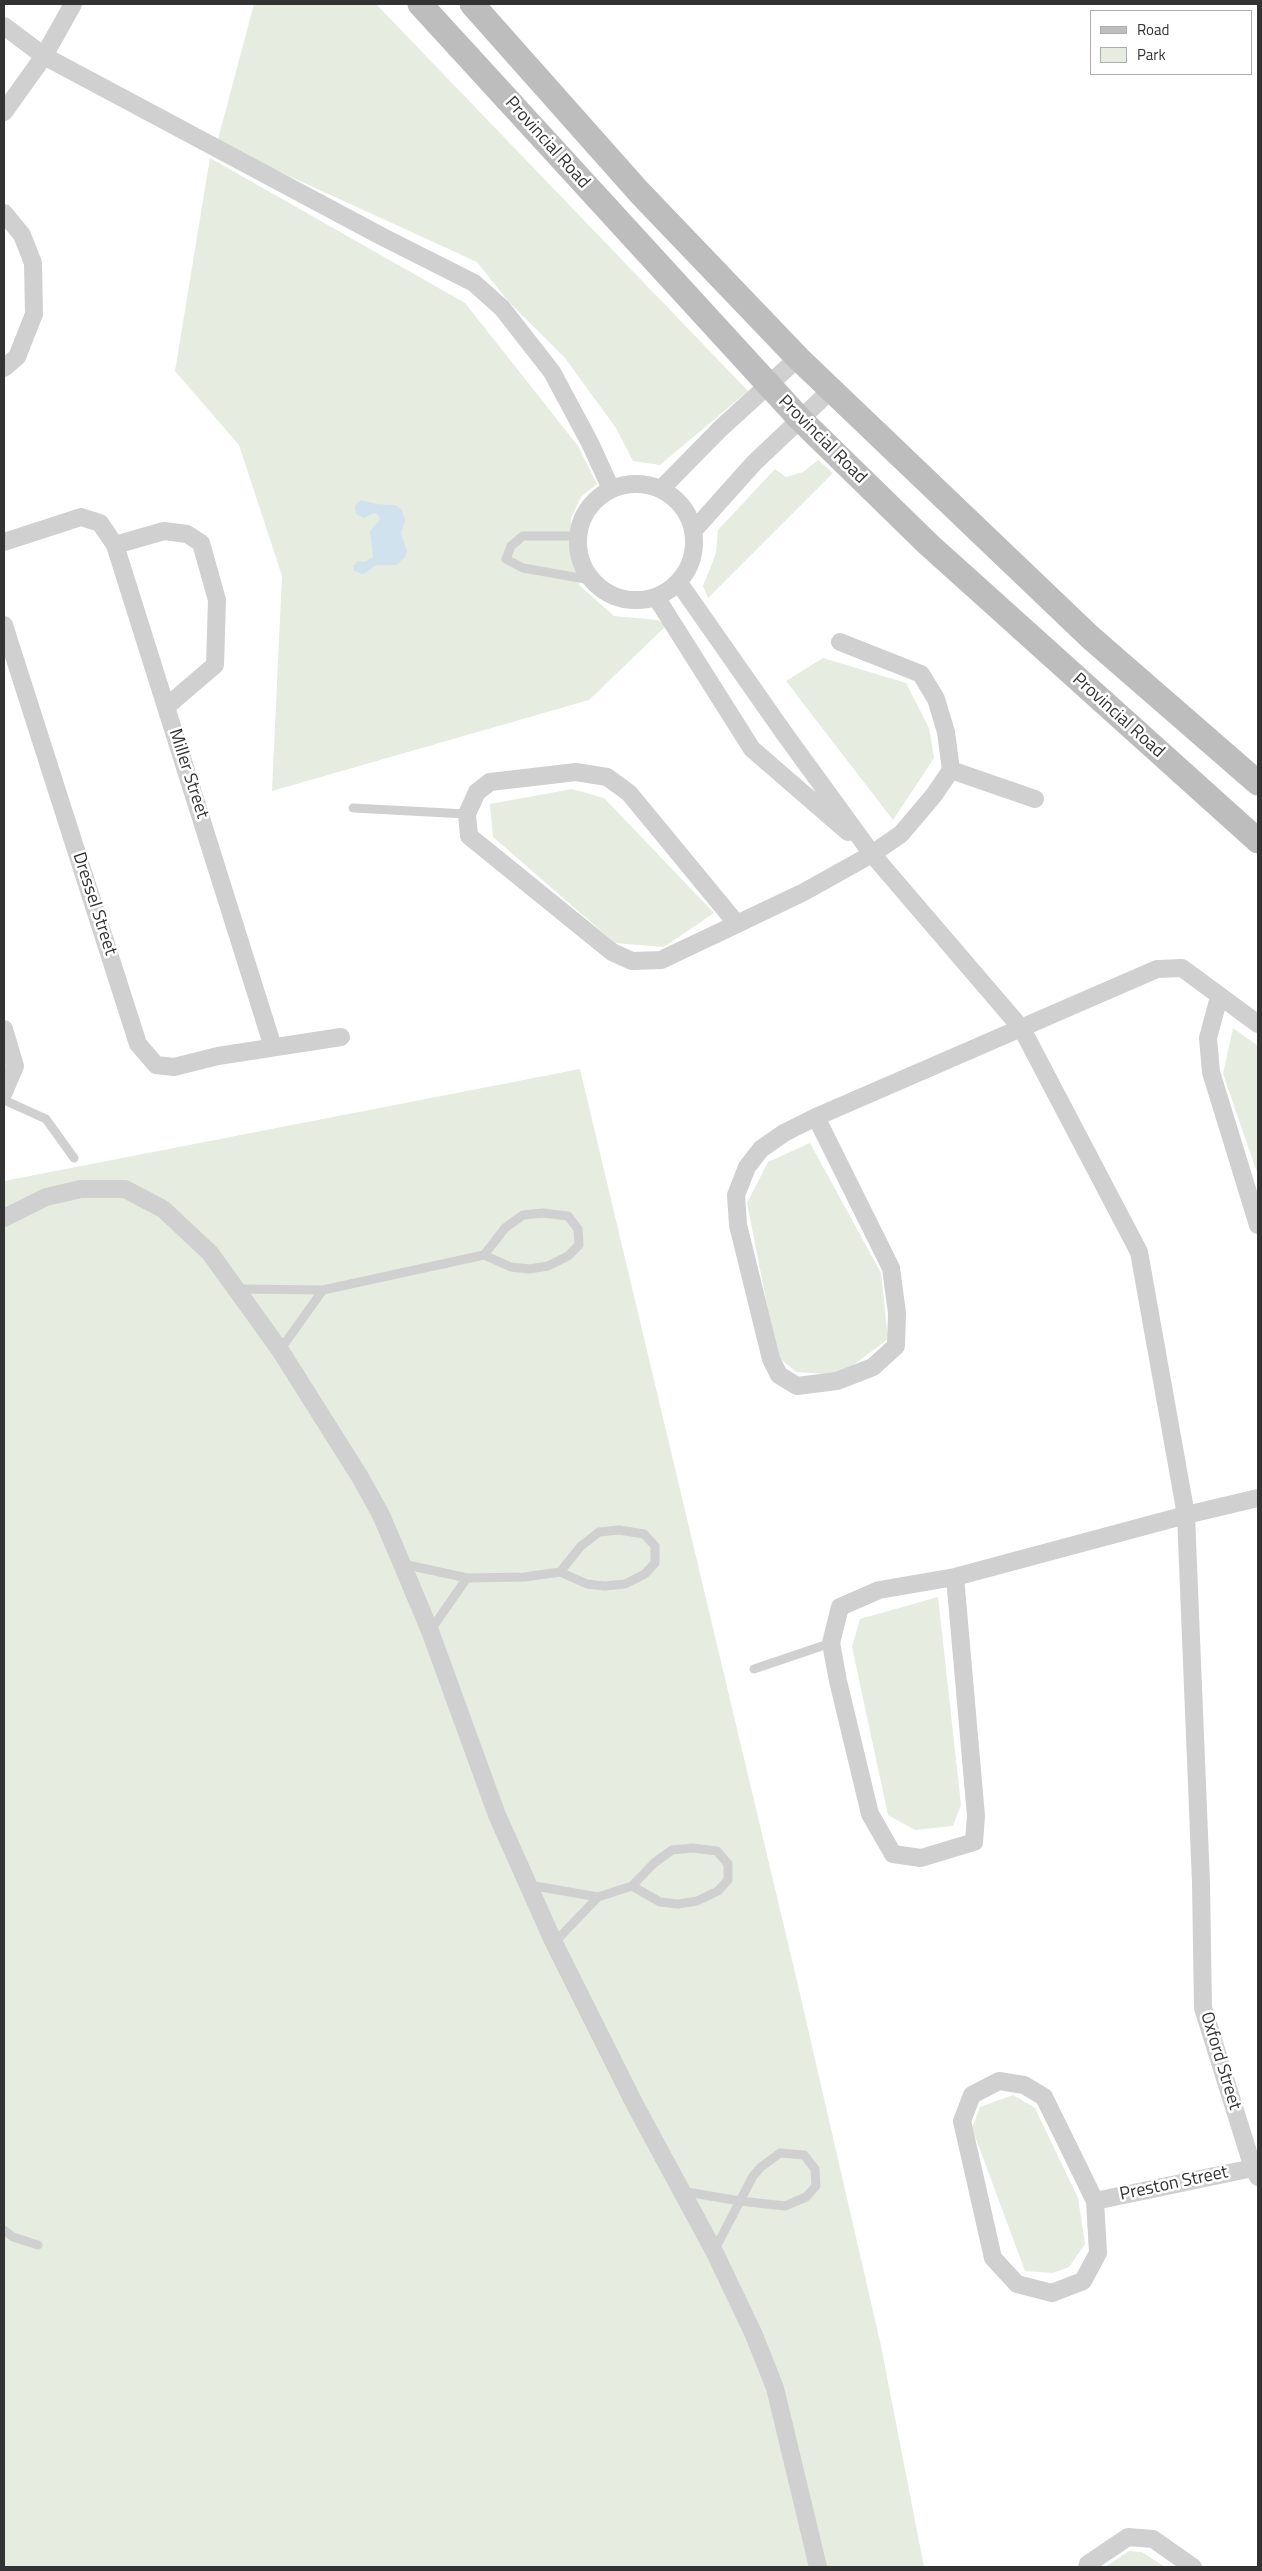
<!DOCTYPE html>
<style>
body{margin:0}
#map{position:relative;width:1262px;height:2571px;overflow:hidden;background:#fff;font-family:"Titillium Web",sans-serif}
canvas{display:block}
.frame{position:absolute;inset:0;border:5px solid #333;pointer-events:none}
.legend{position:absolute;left:1090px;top:10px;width:162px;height:65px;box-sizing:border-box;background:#fff;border:1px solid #adadad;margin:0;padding:6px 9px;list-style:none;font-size:15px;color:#333}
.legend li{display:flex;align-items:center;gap:10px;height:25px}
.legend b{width:25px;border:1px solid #adadad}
</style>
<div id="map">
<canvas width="1262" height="2571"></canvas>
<div class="frame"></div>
<ul class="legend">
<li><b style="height:6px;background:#bdbdbd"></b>Road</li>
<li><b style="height:14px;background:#e6ecdf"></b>Park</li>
</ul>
</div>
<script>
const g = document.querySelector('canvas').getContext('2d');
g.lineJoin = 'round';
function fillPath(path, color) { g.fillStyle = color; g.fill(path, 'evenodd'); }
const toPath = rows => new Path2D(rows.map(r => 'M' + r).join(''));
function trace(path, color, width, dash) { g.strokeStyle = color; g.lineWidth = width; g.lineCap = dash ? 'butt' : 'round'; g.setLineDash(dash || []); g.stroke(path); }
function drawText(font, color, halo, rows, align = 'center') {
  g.font = font + ' "Titillium Web",sans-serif'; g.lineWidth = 5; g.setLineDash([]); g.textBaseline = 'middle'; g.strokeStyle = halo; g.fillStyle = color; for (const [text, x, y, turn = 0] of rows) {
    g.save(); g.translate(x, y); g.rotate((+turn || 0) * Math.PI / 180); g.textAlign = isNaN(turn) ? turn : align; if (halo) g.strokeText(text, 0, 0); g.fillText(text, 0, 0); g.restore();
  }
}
const green = toPath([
 [254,4,376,4,748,391,660,465,633,461,616,428,565,358,507,300,477,262,217,143],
 [210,158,465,303,578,446,597,484,581,497,571,518,571,550,579,585,614,616,658,620,666,626,589,700,272,791,282,576,239,445,175,371],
 [818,460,833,473,708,598,703,586,716,553,718,530,775,469,786,477,803,472],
 [823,658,906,683,929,728,934,758,893,820,786,681],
 [572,789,604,798,714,913,664,947,615,943,493,837,490,804],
 [1233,1028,1258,1046,1258,1175,1223,1074],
 [580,1069,797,1981,881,2346,924,2567,4,2567,4,1181],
 [810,1143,881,1273,888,1339,840,1375,796,1372,777,1356,747,1203,768,1162],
 [938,1597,961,1805,953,1826,915,1830,888,1815,852,1647,860,1619],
 [1013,2095,1035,2108,1078,2198,1085,2244,1069,2267,1053,2273,1025,2271,972,2128,980,2107],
 [1129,2551,1142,2552,1165,2567,1105,2567]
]);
const water = toPath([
 [361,500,376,504,395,505,402,510,405,521,401,533,407,551,405,557,396,565,376,565,363,574,354,571,353,566,358,561,365,562,373,557,370,531,380,520,379,516,374,513,364,518,356,514,355,506]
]);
const lane = toPath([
 [577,536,523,536,511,546,506,559,523,568,591,580],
 [353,808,467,814],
 [4,1100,46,1119,74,1158],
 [237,1289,323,1290,280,1350],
 [323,1290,484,1255,511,1267,529,1269,548,1266,568,1256,579,1245,578,1229,568,1216,543,1213,523,1215,505,1228,484,1255],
 [403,1564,467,1578,524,1577,560,1572,587,1584,605,1586,625,1584,645,1574,655,1563,655,1546,644,1534,619,1530,599,1532,581,1546,560,1572],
 [430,1631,467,1578],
 [754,1669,831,1643],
 [529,1885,598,1897,632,1886,654,1863,672,1850,693,1848,717,1851,728,1864,728,1880,718,1891,697,1901,678,1904,660,1902,632,1886],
 [554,1943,598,1897],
 [681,2191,740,2201,785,2206,806,2197,816,2186,815,2169,804,2155,780,2153,761,2167,753,2176,714,2251],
 [4,2230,13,2237,38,2245]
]);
const street = toPath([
 [4,26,44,56,381,236,474,283,502,308,552,372,590,443,611,489],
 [4,112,44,56,73,4],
 [4,213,22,235,33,263,34,314,17,357,4,368],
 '578 542a58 58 0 1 1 116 0a58 58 0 1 1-116 0Z',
 [661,489,721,428,798,358],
 [81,517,100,523,115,545,273,1047],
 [694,530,754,463,831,390],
 [4,542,81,517],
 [115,545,164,531,187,534,201,543,217,600,215,665,166,707],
 [679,583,784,733,872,854,1022,1029,1139,1252,1186,1515,1201,1883,1203,2008,1253,2168,1258,2177],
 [656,597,752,749,848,832],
 [4,625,138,1044,156,1065,174,1067,218,1056,341,1037],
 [951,770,1035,799],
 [737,924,629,793,607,777,576,772,490,782,477,792,467,814,469,836,612,952,632,961,661,960,737,924,804,892,872,854,901,834,934,795,951,770,946,732,936,699,921,674,840,642],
 [1219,997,1208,1038,1211,1072,1258,1225],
 [4,1029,15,1066,4,1092],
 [816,1117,891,1268,897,1313,896,1346,873,1367,837,1381,797,1386,779,1375,771,1359,738,1225,736,1195,747,1167,761,1149,784,1133,816,1117,1157,969,1182,968,1258,1024],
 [4,1218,46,1197,81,1189,125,1189,163,1209,210,1253,280,1350,360,1477,381,1515,402,1564,430,1631,497,1815,554,1943,634,2103,714,2251,754,2335,775,2388,818,2567],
 [955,1577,976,1816,974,1842,921,1858,893,1854,870,1814,838,1681,831,1643,840,1607,879,1590,955,1577,1186,1515,1258,1498],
 [999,2081,1024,2085,1044,2097,1095,2201,1098,2253,1083,2281,1052,2293,1017,2284,993,2258,962,2121,972,2095,999,2081],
 [1095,2201,1253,2168],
 [1087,2567,1088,2564,1128,2537,1153,2539,1193,2567]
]);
const secondary = toPath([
 [420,4,800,419,928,544,1258,841],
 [472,4,639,192,798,358,1090,637,1258,783]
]);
const streetNames = [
 ["Provincial Road",547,143,48],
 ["Provincial Road",822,440,45],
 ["Provincial Road",1118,716,42],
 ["Miller Street",188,774,72],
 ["Dressel Street",94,904,72],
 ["Oxford Street",1220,2061,73],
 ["Preston Street",1174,2184,-12]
];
fillPath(green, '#e6ecdf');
fillPath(water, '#cfe2ee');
trace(lane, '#d0d0d0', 9);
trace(street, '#d0d0d0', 18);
trace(secondary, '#bdbdbd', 25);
drawText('18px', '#333', '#fff', streetNames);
</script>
